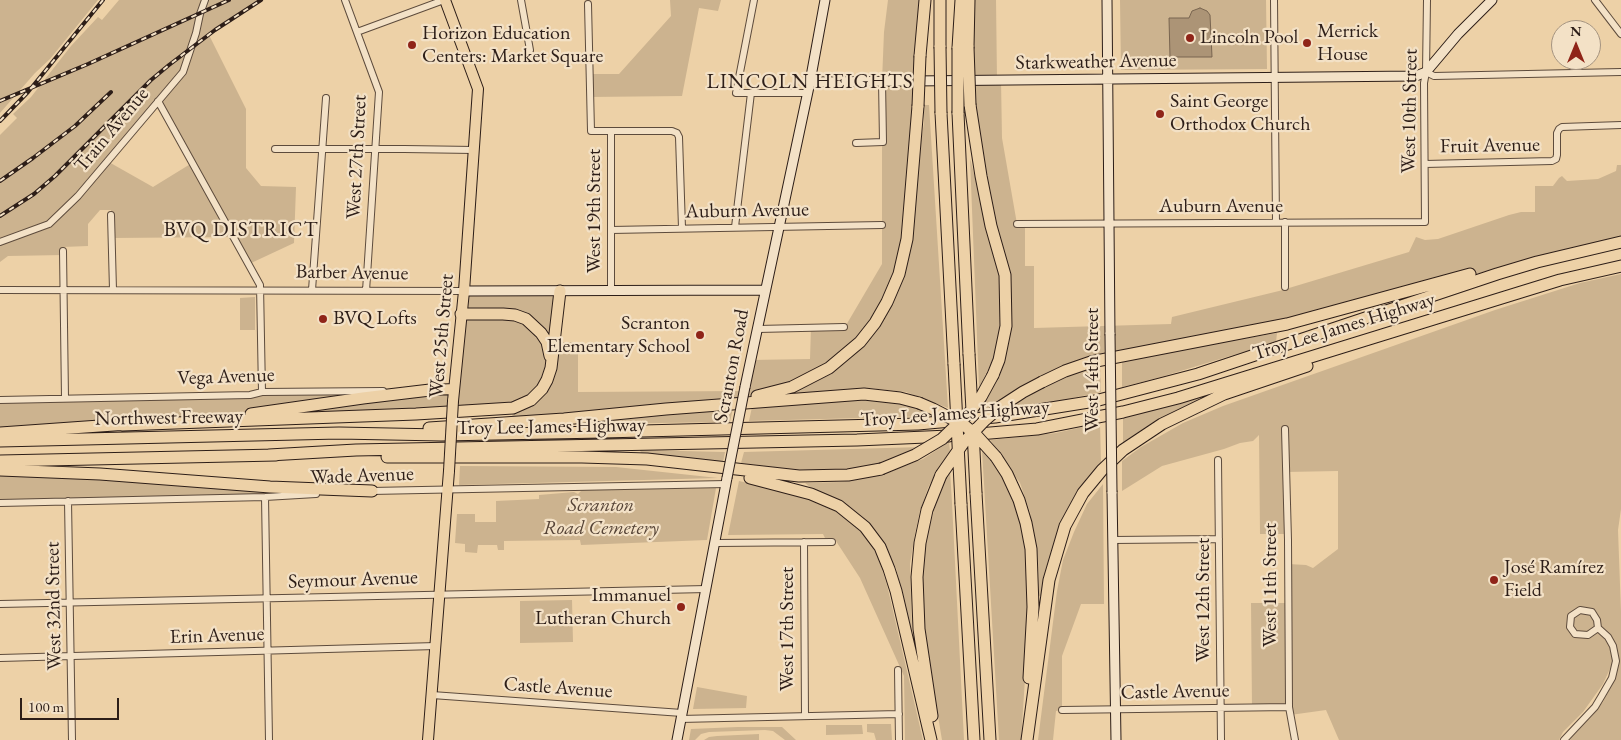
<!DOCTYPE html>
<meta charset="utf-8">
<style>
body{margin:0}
#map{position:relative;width:1621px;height:740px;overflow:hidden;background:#edd1a7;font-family:"EB Garamond",serif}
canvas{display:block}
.north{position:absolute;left:1551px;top:20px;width:50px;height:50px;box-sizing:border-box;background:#f3e1c6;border:1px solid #a49380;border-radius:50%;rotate:0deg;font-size:14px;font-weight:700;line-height:20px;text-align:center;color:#2d1e18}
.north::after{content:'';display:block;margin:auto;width:18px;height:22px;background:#8f2418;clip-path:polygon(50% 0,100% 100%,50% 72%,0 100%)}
.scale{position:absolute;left:20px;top:698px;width:99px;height:22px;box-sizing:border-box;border:2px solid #2d1e18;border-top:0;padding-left:6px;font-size:15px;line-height:18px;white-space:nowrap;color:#2d1e18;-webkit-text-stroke:4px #f3e1c6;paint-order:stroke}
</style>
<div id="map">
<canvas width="1621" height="740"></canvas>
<div class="north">N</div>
<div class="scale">100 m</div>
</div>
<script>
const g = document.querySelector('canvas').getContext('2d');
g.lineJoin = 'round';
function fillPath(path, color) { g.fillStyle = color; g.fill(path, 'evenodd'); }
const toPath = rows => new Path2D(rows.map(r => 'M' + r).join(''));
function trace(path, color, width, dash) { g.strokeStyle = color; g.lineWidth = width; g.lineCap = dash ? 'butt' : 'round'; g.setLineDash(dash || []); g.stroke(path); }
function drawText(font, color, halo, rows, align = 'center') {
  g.font = font + ' "EB Garamond",serif'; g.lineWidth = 4.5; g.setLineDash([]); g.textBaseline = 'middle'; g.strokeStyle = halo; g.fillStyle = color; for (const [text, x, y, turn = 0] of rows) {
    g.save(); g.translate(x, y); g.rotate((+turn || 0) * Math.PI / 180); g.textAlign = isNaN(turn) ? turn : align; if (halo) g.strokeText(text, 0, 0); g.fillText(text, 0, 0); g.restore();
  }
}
const green = toPath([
 [0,0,98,0,50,59,35,73,0,113],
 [119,0,264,0,209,35,246,109,246,168,261,186,296,187,294,243,249,264,234,237,112,238,111,210,100,210,88,224,88,246,63,247,63,255,8,256,0,262,0,135,17,118,13,114,31,97,71,46,98,17,102,20],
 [158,101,192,163,153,187,107,161],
 [670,0,721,0,718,11,699,8,682,96,590,97,589,74,619,74,671,16],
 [888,0,925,0,907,239,875,323,829,368,752,397,512,422,513,408,452,409,254,414,0,433,0,400,454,389,464,291,560,291,554,342,578,342,578,392,744,391,751,360,810,359,811,328,845,327,882,264,882,81,884,32],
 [969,0,996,0,997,80,1001,80,1002,138,1017,224,1025,224,1025,266,1034,266,1034,328,1171,324,1172,317,1279,291,1409,252,1416,237,1425,240,1438,239,1509,215,1521,212,1535,212,1535,186,1553,186,1559,178,1562,176,1567,181,1598,179,1616,171,1617,165,1621,165,1621,240,1561,253,1416,289,1287,324,1091,362,971,420,987,387,1006,312,991,226,968,47],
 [1120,0,1266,0,1267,69,1121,70],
 [924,105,929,105,948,408,906,392,886,390,868,388,784,395,820,379,855,354,870,338,894,300,924,123],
 [970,158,999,272,1002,321,996,353,979,388],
 [1621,274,1621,509,1618,530,1621,612,1621,740,1570,740,1573,733,1591,717,1603,702,1613,682,1620,660,1614,660,1603,684,1583,712,1563,732,1559,740,1339,740,1326,710,1290,715,1289,707,1252,708,1251,603,1287,603,1288,564,1306,565,1313,568,1338,549,1338,471,1286,472,1288,534,1260,534,1259,435,1253,441,1240,443,1224,449,1162,466,1122,491,1122,461,1141,447,1183,423,1223,406,1495,310,1580,283],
 [255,297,255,330,240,330,240,298],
 [1277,333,1276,342,1161,377,1122,387,1122,360],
 [1100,364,1101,392,1054,402,1008,409,1052,382],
 [1206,394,1206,398,1123,447,1123,418],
 [867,398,913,406,936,416,749,421,752,407],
 [733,408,730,422,590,424,590,423],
 [1100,423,1101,463,1087,478,1072,501,1063,520,1043,595,1039,596,1038,558,1030,512,1020,483,990,440,1056,433],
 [949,442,950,451,937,470,928,488,920,511,915,534,910,564,912,633,896,568,885,547,805,483,840,482,884,474,923,459],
 [922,447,885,463,847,470,797,470,741,463,744,452],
 [640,450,725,452,723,462,641,453],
 [982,450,994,461,1018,507,1026,545,1028,633,1021,740,999,740],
 [460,466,616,467,718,478,459,485],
 [0,470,372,491,0,503],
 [950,470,952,503,964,740,942,740,924,632,922,569,925,544,937,499,942,485],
 [739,481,797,494,837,511,852,523,867,538,878,557,887,585,923,740,905,740,904,676,860,578,834,538,825,538,823,534,728,535],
 [1103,484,1104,604,1081,604,1062,656,1062,710,1056,711,1053,740,1038,740,1057,591,1063,560,1074,532,1087,504],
 [716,488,707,540,581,545,580,540,504,541,504,550,498,550,497,545,478,545,477,553,465,552,465,544,455,543,457,514,475,514,475,522,496,522,496,501,539,499,539,495,574,492,578,494,582,490],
 [572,600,573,642,520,643,520,601],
 [697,687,747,696,746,708,693,709],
 [867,724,891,724,892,740,876,740,874,733,867,732],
 [826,725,862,725,863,734,826,735],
 [738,727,782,727,796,740,785,740,773,731,765,730,709,732,701,734,695,740,689,740,691,729],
 [759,734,759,740,704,740,709,737,717,736]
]);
const water = toPath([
 [1200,8,1207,11,1210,15,1212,57,1170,57,1169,18,1189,18,1192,11,1200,8]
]);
const street = toPath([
 [345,0,379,92,366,291],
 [521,0,530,50],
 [754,0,736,93,807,93],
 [1274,0,1276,222],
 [1595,0,1621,34],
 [588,4,591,131,672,131,677,133,679,137,682,228],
 [357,32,444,0],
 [1426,72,1434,76,1621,72],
 [158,101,260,285,262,392],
 [856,143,883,142,882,81],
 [275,149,404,149,474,150],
 [1425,164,1552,161,1556,159,1557,155,1557,133,1559,129,1562,127,1621,125],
 [111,215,113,290],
 [1285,222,1285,287],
 [1017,224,1425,222,1424,83,1426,72,1427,0],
 [735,227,751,93],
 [611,230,882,225],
 [0,242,49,224,78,196,183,72,196,33,200,14,205,0],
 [63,251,65,398],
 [0,290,464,291],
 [312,290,326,98],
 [611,291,611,131],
 [758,329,844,327],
 [0,400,250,395,262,392,383,391],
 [1285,429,1288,540,1289,707,1295,740],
 [1218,460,1221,740],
 [371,491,726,484],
 [265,497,269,740],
 [68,501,72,740],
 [0,503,265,497,316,494],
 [1113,540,1219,539],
 [804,542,805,716],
 [716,543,832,542],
 [0,604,707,589],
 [0,658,436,646],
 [898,670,899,740],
 [432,695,682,713],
 [1062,710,1289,707],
 [680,719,899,714],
 [1564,740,1595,707,1601,697,1612,678,1616,661,1613,646,1608,637,1598,628,1597,620,1592,612,1580,610,1571,616,1570,627,1575,634,1588,635,1598,628]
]);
const secondary = toPath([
 [1107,0,1110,334],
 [810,82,1416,76,1426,72,1458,34,1492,0],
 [464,291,765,290],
 [745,387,810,82,825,0],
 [1112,492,1116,740],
 [677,740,727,478]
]);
const primary = toPath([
 [445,0,478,89,464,291,453,401],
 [430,390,454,389],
 [428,740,449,471]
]);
const highway = toPath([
 [940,47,940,0],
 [968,47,969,0],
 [958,48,961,0],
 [920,56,925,0],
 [970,105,981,176,991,226,1005,275,1006,326,999,360,993,375],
 [941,113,954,364],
 [958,113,969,354],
 [461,314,503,314,515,315,526,319,541,333,547,342,550,356],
 [1042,382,1065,371,1091,362,1287,324,1470,274],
 [757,396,792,387,829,368,860,342,875,323,887,302,899,274,907,239,918,106],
 [251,414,363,398,430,390],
 [122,425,416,414,513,408,531,400,542,389,547,380,551,368,560,291],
 [429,428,564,419,666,409,864,394,900,398,919,403],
 [0,433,128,424],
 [967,435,1037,429,1123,412,1178,398,1560,280,1621,266],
 [0,441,339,433,441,435,603,432,918,424,995,417,1095,401,1198,374,1497,274,1537,262,1621,242],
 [269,455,356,450,857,440,949,436],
 [387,457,582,457,647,459,799,476,848,475,881,469],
 [996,457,1007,474,1019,500,1026,523,1031,549,1033,607,1029,678],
 [0,461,276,455],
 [0,470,100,474,270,487,372,491],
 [750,478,811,494,839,506,865,527,880,547,889,569,896,591,931,740],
 [976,493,990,740],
 [961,504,974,740],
 [932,716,919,629,917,577,920,543,927,510,941,475],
 [1027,740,1049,580,1065,526,1083,493,1102,470,1123,450,1162,424,1224,394,1307,366]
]);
const rail = toPath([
 [0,101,88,64,229,0],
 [0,121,28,92,103,0],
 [0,181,33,158,75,126,111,92],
 [0,216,34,194,55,176,151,80,169,65,215,30,261,0]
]);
const secondaryBridge = toPath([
 [1110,334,1112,492],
 [727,478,745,387]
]);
const primaryBridge = toPath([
 [449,471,453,401]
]);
const highwayBridge = toPath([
 [940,47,941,113],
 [968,47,970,105],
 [958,48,958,113],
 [918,106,920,56],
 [969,354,972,411],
 [954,364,961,504],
 [919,403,933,409,964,425,977,436,996,457],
 [973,430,976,493],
 [881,469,915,455,942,439,969,413,981,397,993,375],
 [941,475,964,442,985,420,1000,407,1023,392,1042,382]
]);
const markers = [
 [1190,38,5,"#8f2418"],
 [1307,43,5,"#8f2418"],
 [412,45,5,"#8f2418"],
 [1160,114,5,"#8f2418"],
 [323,319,5,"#8f2418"],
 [700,335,5,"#8f2418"],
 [1494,580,5,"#8f2418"],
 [681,607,5,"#8f2418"]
];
const poiNames = [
 ["Merrick",1317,32],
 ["House",1317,55],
 ["Horizon Education",422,34],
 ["Centers: Market Square",422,57],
 ["Lincoln Pool",1200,38],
 ["Saint George",1170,102],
 ["Orthodox Church",1170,125],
 ["BVQ Lofts",333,319],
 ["Scranton",690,324,"right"],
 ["Elementary School",690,347,"right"],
 ["José Ramírez",1504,568],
 ["Field",1504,591],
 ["Immanuel",671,596,"right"],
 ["Lutheran Church",671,619,"right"]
];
const streetNames = [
 ["Starkweather Avenue",1096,62,-1],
 ["West 10th Street",1410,111,-89],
 ["Train Avenue",112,130,-50],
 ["Fruit Avenue",1490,146,-1],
 ["West 27th Street",357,157,-87],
 ["Auburn Avenue",1221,207],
 ["West 19th Street",595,211,-90],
 ["Auburn Avenue",747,211,-1],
 ["Barber Avenue",352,273,1],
 ["Troy Lee James Highway",1344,327,-17],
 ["West 25th Street",442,336,-85],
 ["Scranton Road",732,366,-79],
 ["West 14th Street",1093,370,-90],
 ["Vega Avenue",226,377,-2],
 ["Troy Lee James Highway",955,414,-4],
 ["Northwest Freeway",169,418,-1],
 ["Troy Lee James Highway",551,427,-1],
 ["Wade Avenue",362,476,-2],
 ["Seymour Avenue",353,580,-2],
 ["West 11th Street",1271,585,-90],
 ["West 12th Street",1204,600,-90],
 ["West 32nd Street",54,606,-91],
 ["West 17th Street",788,629,-90],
 ["Erin Avenue",217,636,-2],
 ["Castle Avenue",558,688,4],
 ["Castle Avenue",1175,692,-1]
];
const parkNames = [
 ["Scranton",601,506],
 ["Road Cemetery",601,529]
];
const neighbourhoodNames = [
 ["LINCOLN HEIGHTS",810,82],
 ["BVQ DISTRICT",241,230]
];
fillPath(green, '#ccb38f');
fillPath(water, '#ac9476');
trace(water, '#796550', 1);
trace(street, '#5d4b3c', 8);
trace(secondary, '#2d1e18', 11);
trace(primary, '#2d1e18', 12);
trace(highway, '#2d1e18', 13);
trace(street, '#f3e1c6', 6);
trace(secondary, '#f3e1c6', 9);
trace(primary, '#edd1a7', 10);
trace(highway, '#edd1a7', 11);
trace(rail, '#2d1e18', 4);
trace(rail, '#f3e1c6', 2, [5.5]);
trace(secondaryBridge, '#2d1e18', 11, []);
trace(primaryBridge, '#2d1e18', 12, []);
trace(highwayBridge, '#2d1e18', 13, []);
trace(secondaryBridge, '#f3e1c6', 9);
trace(primaryBridge, '#edd1a7', 10);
trace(highwayBridge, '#edd1a7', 11);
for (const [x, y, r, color] of markers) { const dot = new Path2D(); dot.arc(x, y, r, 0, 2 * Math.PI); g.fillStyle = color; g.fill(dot); trace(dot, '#f3e1c6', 2); }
drawText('20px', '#2d1e18', '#f3e1c6', poiNames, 'left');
drawText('20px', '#2d1e18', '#f3e1c6', streetNames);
drawText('italic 20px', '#554336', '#f3e1c6', parkNames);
g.letterSpacing = '1px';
drawText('21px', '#2d1e18', '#f3e1c6', neighbourhoodNames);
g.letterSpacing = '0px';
</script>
